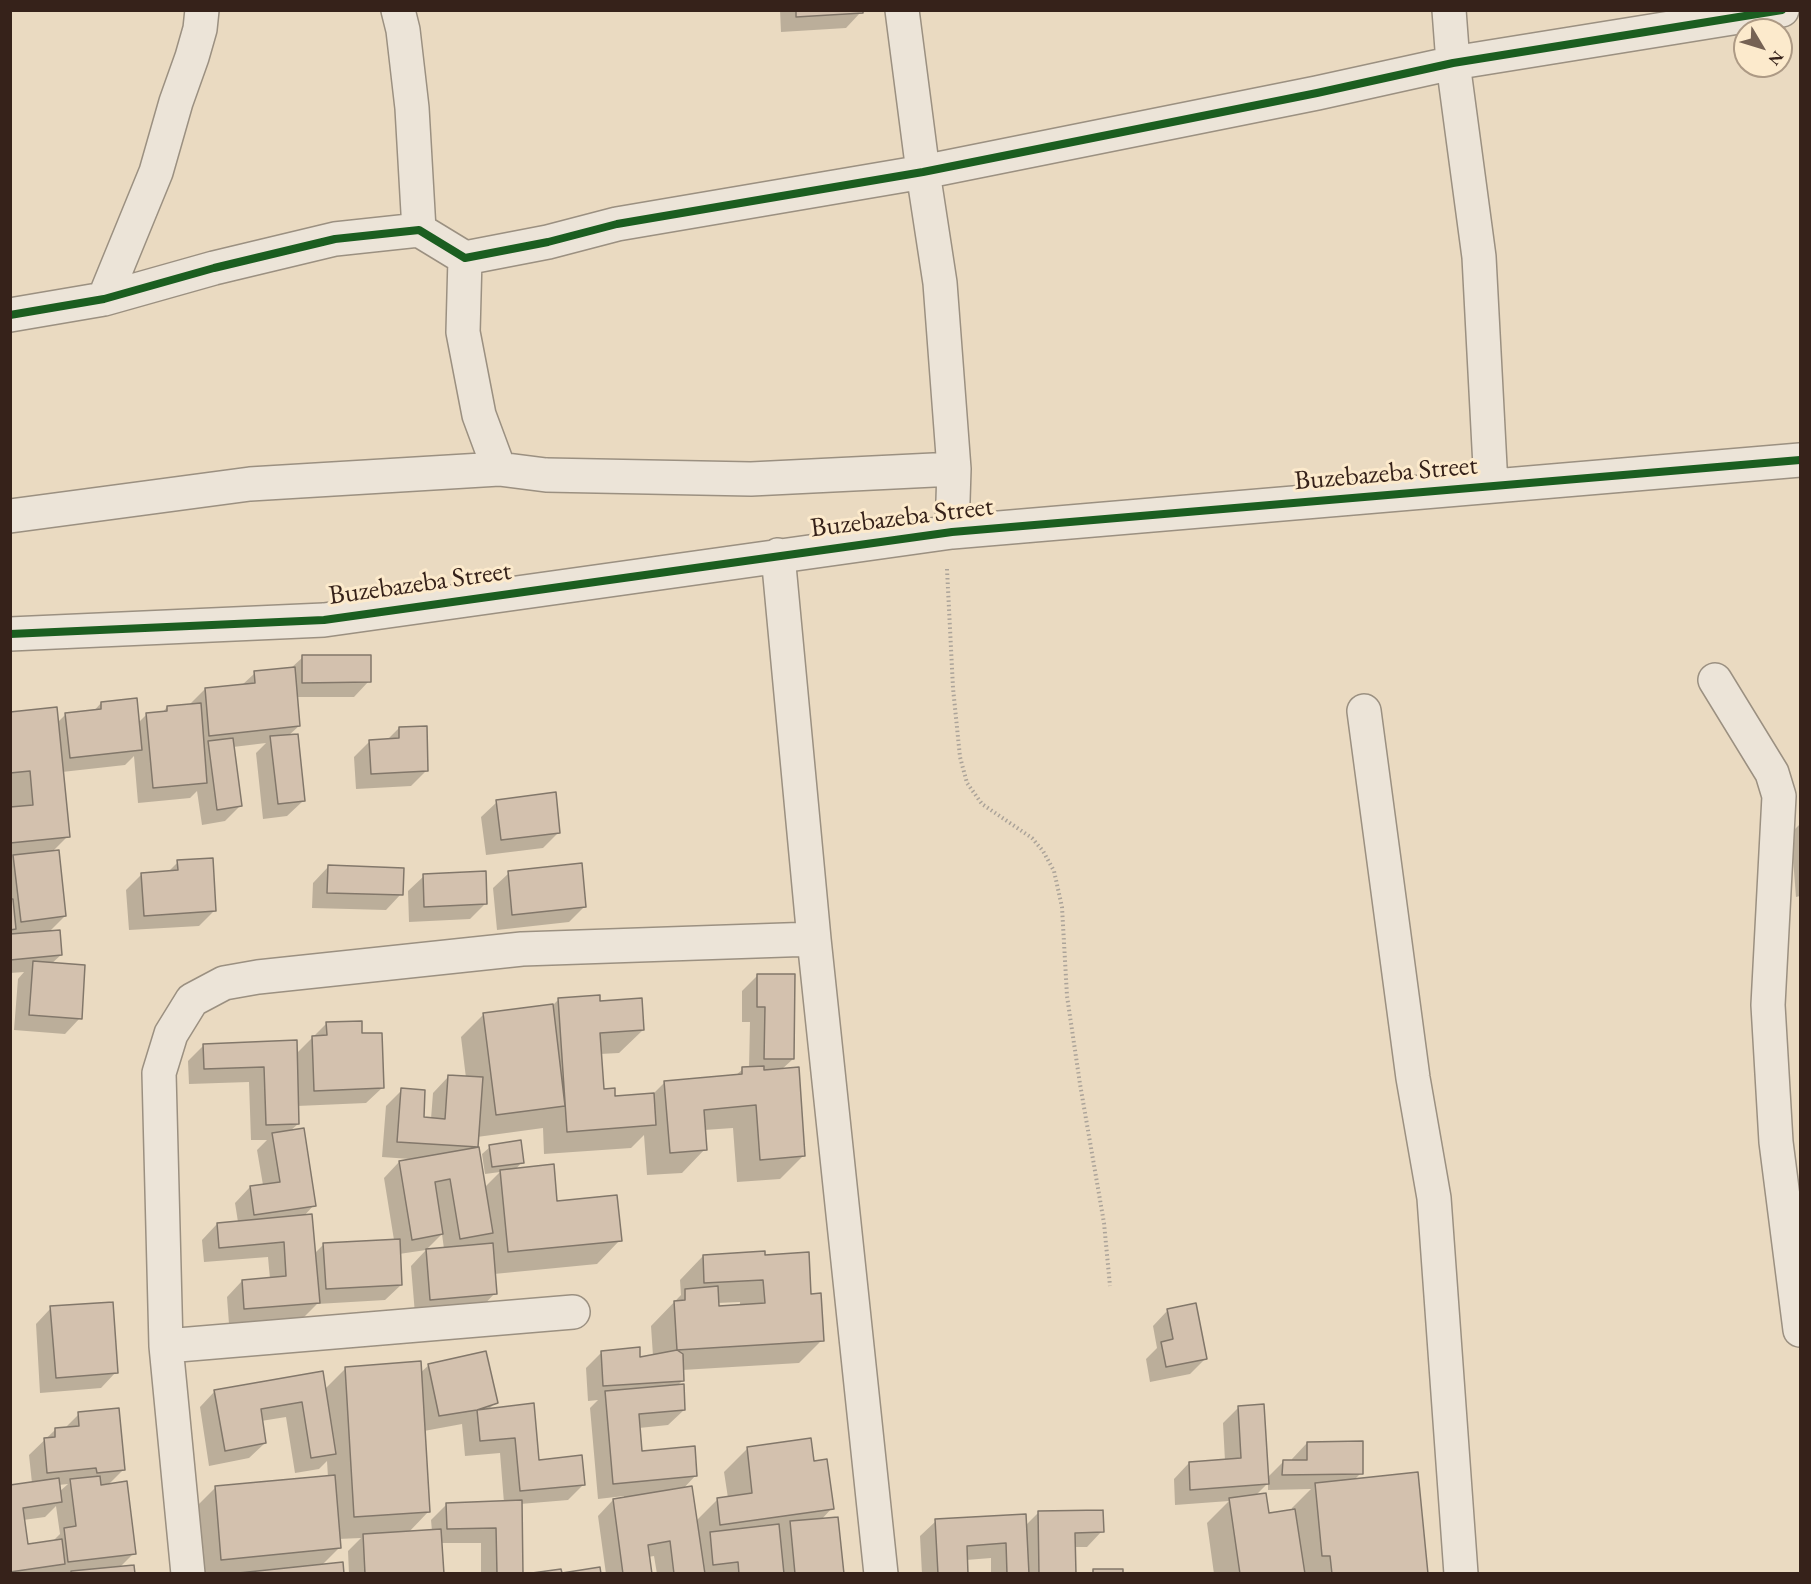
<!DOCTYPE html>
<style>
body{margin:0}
#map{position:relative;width:1811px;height:1584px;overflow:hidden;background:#eadac1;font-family:"EB Garamond",serif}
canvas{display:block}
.frame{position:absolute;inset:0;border:12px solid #36221a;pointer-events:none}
.north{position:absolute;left:1733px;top:18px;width:60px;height:60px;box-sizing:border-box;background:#fceacc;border:2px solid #ad9a85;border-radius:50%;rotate:128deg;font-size:16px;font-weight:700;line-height:24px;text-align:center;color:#36221a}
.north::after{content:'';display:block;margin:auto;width:21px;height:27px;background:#756254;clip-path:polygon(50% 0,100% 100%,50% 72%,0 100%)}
</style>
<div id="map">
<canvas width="1811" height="1584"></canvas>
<div class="frame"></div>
<div class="north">N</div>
</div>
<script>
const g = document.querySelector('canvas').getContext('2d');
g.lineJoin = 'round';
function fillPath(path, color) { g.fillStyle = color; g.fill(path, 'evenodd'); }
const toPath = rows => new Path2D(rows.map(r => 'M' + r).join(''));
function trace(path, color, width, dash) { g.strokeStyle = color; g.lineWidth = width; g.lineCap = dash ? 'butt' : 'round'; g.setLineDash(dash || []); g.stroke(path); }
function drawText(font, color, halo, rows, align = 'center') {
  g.font = font + ' "EB Garamond",serif'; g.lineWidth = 6; g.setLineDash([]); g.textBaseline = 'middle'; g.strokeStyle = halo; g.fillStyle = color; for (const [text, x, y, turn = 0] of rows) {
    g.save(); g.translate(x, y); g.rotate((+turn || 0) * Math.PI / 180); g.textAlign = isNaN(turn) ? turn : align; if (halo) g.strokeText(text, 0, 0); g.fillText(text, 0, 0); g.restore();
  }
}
const shadow = toPath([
 [780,10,861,10,861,12,846,28,781,32],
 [303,657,369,681,354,697,296,697,299,726,288,736,303,801,287,816,263,819,256,753,266,743,233,747,241,805,225,821,202,825,197,791,190,798,138,803,134,756,125,765,62,772,68,836,52,852,65,916,49,932,61,955,51,964,80,1018,65,1034,14,1030,18,979,24,972,10,973,10,713,57,723,66,714,93,712,101,703,138,723,147,714,162,713,167,707,189,705,205,689,242,685,255,673,290,669],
 [399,728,427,770,411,786,356,789,354,757,370,741,387,740],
 [497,802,559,832,543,848,486,855,481,817],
 [1800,824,1800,896,1796,897,1791,833],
 [178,862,215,910,199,926,129,930,126,890,142,874,168,872],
 [328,867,401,894,386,910,312,908,313,883],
 [509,873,584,907,569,922,497,930,493,888],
 [424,876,486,903,470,919,409,922,408,891],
 [758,975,793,1059,781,1070,803,1156,780,1179,737,1182,733,1128,704,1130,705,1149,682,1173,647,1175,644,1135,631,1148,544,1154,543,1128,477,1137,477,1146,474,1149,484,1188,500,1172,485,1174,482,1154,490,1147,522,1162,515,1170,556,1202,620,1240,597,1264,494,1274,495,1293,480,1309,415,1314,411,1266,426,1250,444,1249,442,1234,426,1250,399,1254,401,1285,385,1300,317,1304,303,1318,229,1324,227,1297,242,1281,270,1279,268,1257,204,1262,202,1240,217,1224,238,1222,235,1203,250,1187,263,1185,257,1150,267,1140,251,1140,249,1082,189,1084,188,1061,204,1045,296,1054,327,1023,361,1035,382,1088,366,1103,297,1106,298,1124,290,1131,314,1205,303,1217,314,1254,324,1244,394,1240,384,1178,399,1162,410,1159,382,1157,386,1106,402,1090,422,1119,431,1119,433,1093,448,1077,466,1078,461,1037,484,1014,553,1005,559,999,599,1002,643,1030,619,1053,600,1054,602,1091,614,1097,652,1095,665,1082,735,1076,743,1069,749,1068,750,1022,742,1022,742,991],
 [703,1256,763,1256,810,1295,822,1340,799,1363,682,1370,683,1380,677,1386,684,1410,668,1425,639,1428,641,1453,696,1475,682,1490,696,1521,717,1500,728,1498,724,1472,748,1448,813,1463,832,1508,821,1520,842,1574,657,1574,654,1556,648,1557,650,1574,606,1574,598,1516,613,1500,624,1499,624,1496,598,1499,590,1408,598,1400,588,1401,586,1368,602,1352,639,1359,653,1356,651,1326,681,1295,680,1280],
 [740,1302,740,1306,717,1308,717,1303],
 [51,1308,116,1372,101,1388,40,1393,36,1324],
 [1168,1310,1205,1359,1190,1374,1150,1382,1146,1359,1157,1348,1153,1326],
 [429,1365,496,1402,488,1410,537,1461,584,1484,568,1500,520,1504,522,1574,481,1574,481,1543,441,1543,442,1574,349,1574,348,1551,361,1538,338,1539,339,1548,321,1566,342,1574,197,1574,192,1511,215,1488,328,1477,327,1461,319,1469,295,1473,286,1417,261,1421,265,1443,249,1458,209,1466,200,1407,215,1391,324,1390,346,1368,420,1373],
 [462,1424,465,1456,500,1453,504,1503,447,1504,431,1520,432,1531,408,1533,429,1511,424,1431],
 [1238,1408,1267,1478,1284,1461,1292,1461,1292,1459,1307,1443,1361,1473,1354,1480,1427,1574,1214,1574,1207,1523,1229,1501,1175,1505,1174,1479,1189,1463,1225,1461,1223,1423],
 [1268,1483,1268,1490,1311,1489,1292,1508,1292,1511,1268,1515,1255,1496],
 [79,1414,124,1469,108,1485,134,1553,119,1568,133,1574,10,1574,10,1486,32,1483,29,1455,55,1430,64,1429],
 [68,1484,59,1492,58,1485],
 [56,1506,60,1534,52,1542,27,1545,23,1520,45,1517],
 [1039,1512,1102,1531,1087,1547,1074,1547,1074,1574,991,1574,991,1558,966,1560,967,1574,922,1574,920,1536,936,1521,1025,1526]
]);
const building = toPath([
 [796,10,863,10,863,13,796,17,796,10],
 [302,655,371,655,371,682,302,683,302,655],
 [295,667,300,726,209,736,205,688,255,683,254,671,295,667],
 [137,698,142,750,70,758,65,713,101,709,101,702,137,698],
 [201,703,207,783,153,788,146,713,167,711,167,706,201,703],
 [57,707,70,837,10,843,10,807,33,805,30,771,10,773,10,712,57,707],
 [427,726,428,771,371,774,369,740,399,738,399,727,427,726],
 [298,734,305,801,278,804,270,736,298,734],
 [233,738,242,806,217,810,208,741,233,738],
 [556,792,560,833,501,840,496,800,556,792],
 [59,850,66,916,21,922,13,855,59,850],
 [213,858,216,911,144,916,141,873,178,870,177,860,213,858],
 [582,863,586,907,512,915,508,871,582,863],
 [328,865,404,868,403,895,327,893,328,865],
 [486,871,487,904,424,907,423,874,486,871],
 [10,899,13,899,16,929,10,930,10,899],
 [60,930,62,955,10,960,10,934,60,930],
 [33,961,85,965,82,1019,29,1015,33,961],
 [757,974,795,974,794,1059,764,1059,765,1007,757,1007,757,974],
 [600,995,600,1001,642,998,644,1030,600,1033,604,1089,615,1088,615,1096,654,1093,656,1125,567,1132,558,998,600,995],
 [553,1004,565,1106,496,1115,483,1013,553,1004],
 [362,1021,362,1033,382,1033,384,1088,314,1091,312,1036,327,1035,326,1022,362,1021],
 [297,1040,299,1124,266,1125,264,1067,204,1069,203,1044,297,1040],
 [764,1066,764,1070,799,1067,805,1156,760,1160,756,1105,704,1110,707,1150,670,1153,664,1081,742,1074,742,1067,764,1066],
 [448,1075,483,1077,478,1147,397,1142,401,1088,425,1090,424,1117,445,1119,448,1075],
 [304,1128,316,1206,254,1215,250,1186,280,1182,272,1133,304,1128],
 [521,1140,524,1163,492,1167,489,1145,521,1140],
 [479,1147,493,1233,460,1239,450,1179,435,1182,443,1234,412,1240,399,1161,479,1147],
 [554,1164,557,1201,617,1195,622,1241,508,1252,500,1170,554,1164],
 [312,1214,320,1303,244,1309,242,1280,286,1276,284,1242,219,1248,217,1223,312,1214],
 [400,1239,402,1285,326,1289,323,1243,400,1239],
 [493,1243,497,1294,430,1300,426,1249,493,1243],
 [765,1251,765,1255,809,1252,811,1294,821,1293,824,1341,677,1350,674,1301,685,1300,685,1289,718,1286,719,1306,765,1303,763,1280,704,1283,703,1255,765,1251],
 [113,1302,118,1373,56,1378,50,1306,113,1302],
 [1196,1303,1207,1359,1166,1367,1161,1342,1173,1339,1167,1309,1196,1303],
 [640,1347,640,1357,677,1350,683,1354,684,1381,603,1386,601,1351,640,1347],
 [486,1351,498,1403,477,1410,439,1416,428,1364,486,1351],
 [421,1361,430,1512,354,1517,345,1367,421,1361],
 [323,1371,336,1454,311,1458,302,1402,261,1409,266,1443,225,1451,214,1390,323,1371],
 [684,1384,685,1410,639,1414,642,1451,695,1446,697,1476,613,1484,605,1391,684,1384],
 [534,1403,539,1460,582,1455,585,1485,520,1491,515,1438,480,1441,477,1410,534,1403],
 [1264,1404,1269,1484,1190,1490,1189,1462,1241,1458,1238,1406,1264,1404],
 [119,1408,125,1470,97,1473,96,1468,47,1473,44,1438,55,1437,55,1428,79,1426,78,1412,119,1408],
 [811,1438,814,1461,827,1459,834,1509,720,1525,717,1498,752,1493,747,1447,811,1438],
 [1363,1441,1363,1474,1282,1475,1283,1460,1307,1460,1307,1442,1363,1441],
 [1418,1472,1428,1574,1332,1574,1330,1556,1322,1556,1315,1483,1418,1472],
 [335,1475,341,1548,221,1560,215,1486,335,1475],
 [100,1476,101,1485,127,1481,136,1554,68,1562,64,1528,76,1526,70,1479,100,1476],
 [59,1478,62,1502,23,1508,28,1544,62,1539,65,1564,10,1572,10,1485,59,1478],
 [692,1486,705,1574,674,1574,670,1541,648,1545,652,1574,623,1574,613,1499,692,1486],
 [1266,1493,1269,1513,1295,1509,1305,1574,1240,1574,1229,1498,1266,1493],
 [522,1500,523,1574,497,1574,496,1528,447,1529,446,1503,522,1500],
 [1103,1510,1104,1532,1075,1533,1076,1574,1039,1574,1038,1511,1103,1510],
 [1026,1514,1029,1574,1007,1574,1006,1543,967,1546,968,1574,938,1574,935,1519,1026,1514],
 [838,1517,844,1574,795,1574,790,1521,838,1517],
 [779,1524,784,1574,739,1574,738,1562,713,1565,710,1532,779,1524],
 [441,1529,444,1574,365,1574,363,1534,441,1529],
 [343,1562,344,1574,229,1574,343,1562],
 [134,1565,135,1574,71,1574,71,1571,134,1565],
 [600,1567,601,1574,532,1573,561,1569,562,1573,600,1567],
 [1093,1569,1123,1569,1123,1574,1093,1574,1093,1569]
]);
const path = toPath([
 [947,569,953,688,960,757,967,783,982,804,1032,838,1043,851,1054,871,1062,907,1067,996,1080,1084,1104,1223,1110,1286]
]);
const minor = toPath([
 [398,10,403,30,412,108,419,230],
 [902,10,923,172,940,283,954,469,952,532],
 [1449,10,1453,63,1479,257,1491,486],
 [465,258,463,332,479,415,499,469],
 [104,299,156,172,176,102,192,57,200,29,202,10],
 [10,315,104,299,214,268,335,239,419,230,465,258,548,242,617,224,923,172,1317,93,1453,63,1782,10],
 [10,516,250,484,499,469,546,475,751,479,954,469],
 [778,555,814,939,881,1574],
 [10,634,324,620,952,532,1800,460],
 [1715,680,1772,773,1779,796,1768,1005,1776,1142,1800,1330],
 [1364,711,1413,1078,1434,1198,1461,1574],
 [166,1346,573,1312],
 [188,1574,166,1346,159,1073,171,1034,192,1000,224,983,258,977,522,949,814,939]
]);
const cycleway = toPath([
 [10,315,104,299,214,268,335,239,419,230,465,258,548,242,617,224,923,172,1317,93,1453,63,1782,10],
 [10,634,324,620,952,532,1800,460]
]);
const streetNames = [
 ["Buzebazeba Street",1386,474,-5],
 ["Buzebazeba Street",902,518,-7],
 ["Buzebazeba Street",420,584,-8]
];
fillPath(shadow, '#0003');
fillPath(building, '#d3c1ae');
trace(building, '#82776a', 1.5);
trace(minor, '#9b9081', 36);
trace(path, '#aba399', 4, [1.5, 3]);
trace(minor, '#ece4d8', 33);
trace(cycleway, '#1b5e20', 8);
drawText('27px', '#36221a', '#fceacc', streetNames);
</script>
